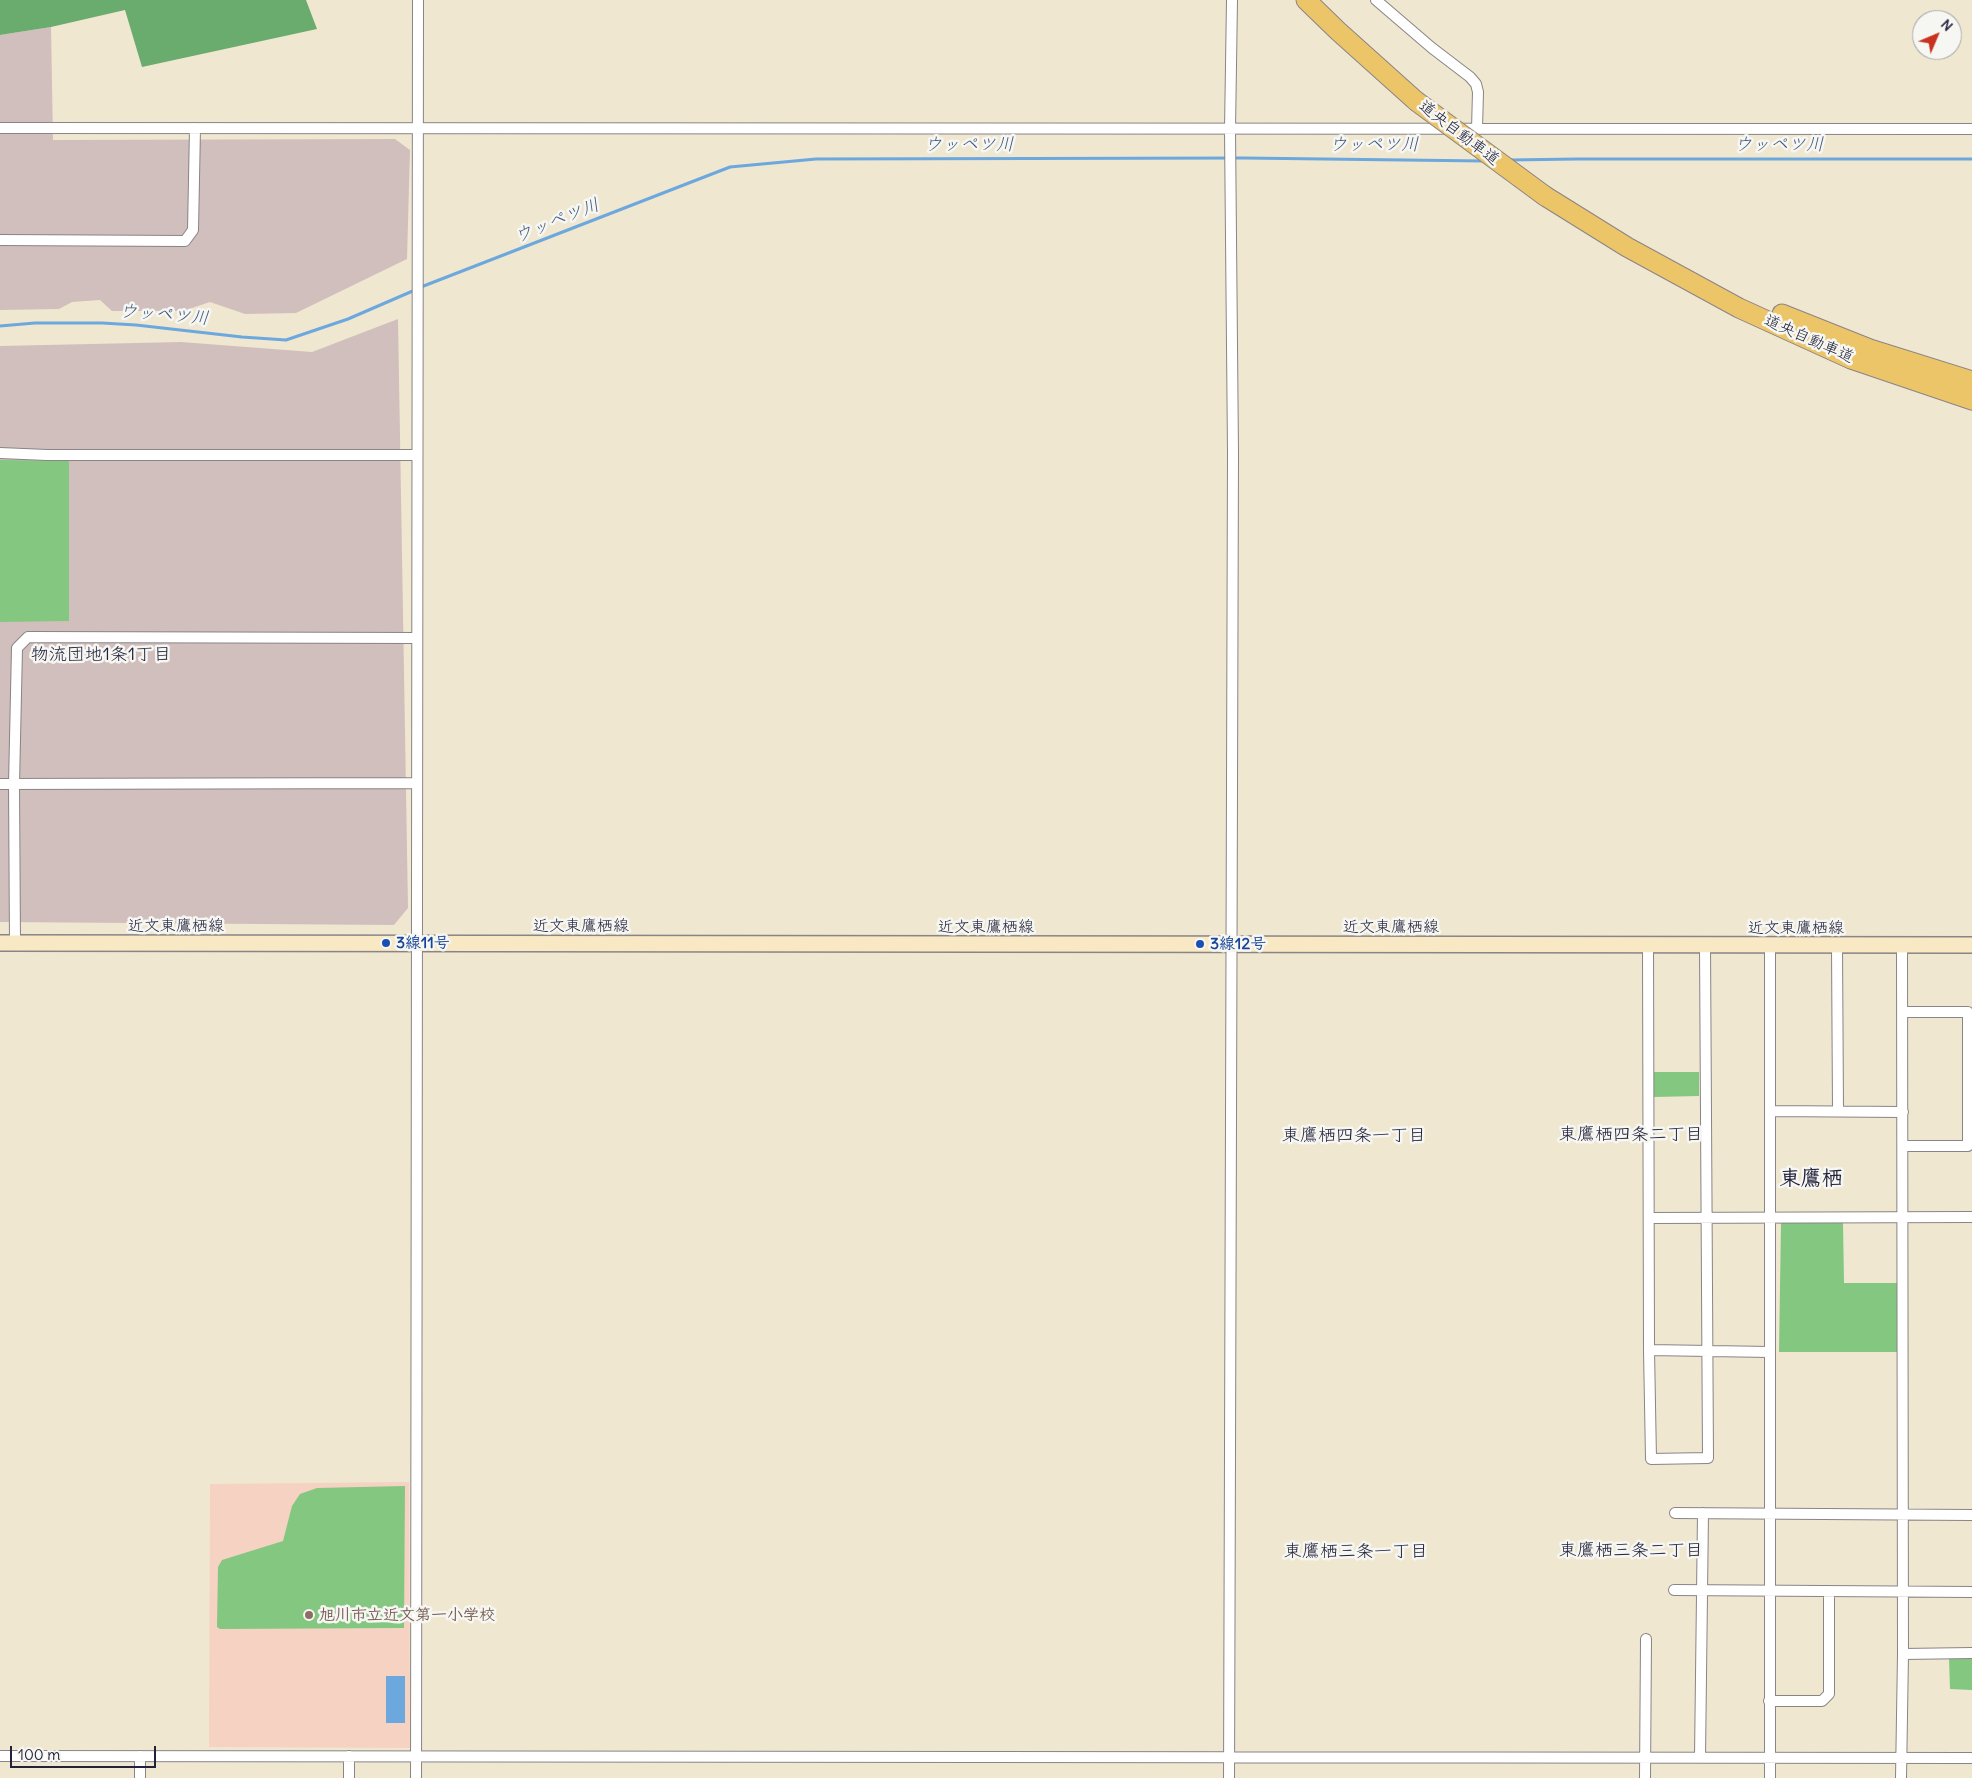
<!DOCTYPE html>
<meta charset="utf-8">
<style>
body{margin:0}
#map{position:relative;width:1972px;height:1778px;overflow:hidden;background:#f0e7d1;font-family:Delius,sans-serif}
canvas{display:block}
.north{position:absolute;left:1912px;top:10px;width:50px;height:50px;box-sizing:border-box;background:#f6f6f2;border:1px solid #a1a1a9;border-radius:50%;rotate:45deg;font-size:14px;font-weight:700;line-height:20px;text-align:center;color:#22223b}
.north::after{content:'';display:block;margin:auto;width:18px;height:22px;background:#c8321e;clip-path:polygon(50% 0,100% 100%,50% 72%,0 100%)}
.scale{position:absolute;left:10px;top:1746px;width:146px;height:22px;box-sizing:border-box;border:2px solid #22223b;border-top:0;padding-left:6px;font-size:15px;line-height:18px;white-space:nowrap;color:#22223b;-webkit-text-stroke:4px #f6f6f2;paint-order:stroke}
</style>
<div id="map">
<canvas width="1972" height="1778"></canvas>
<div class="north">N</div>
<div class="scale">100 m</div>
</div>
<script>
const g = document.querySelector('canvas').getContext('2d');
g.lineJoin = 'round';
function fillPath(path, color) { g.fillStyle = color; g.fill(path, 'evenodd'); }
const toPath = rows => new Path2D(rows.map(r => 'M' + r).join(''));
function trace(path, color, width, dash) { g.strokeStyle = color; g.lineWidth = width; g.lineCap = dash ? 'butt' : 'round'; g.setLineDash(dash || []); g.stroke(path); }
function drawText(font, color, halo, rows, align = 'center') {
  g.font = font + ' Delius,"Klee One",sans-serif'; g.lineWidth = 5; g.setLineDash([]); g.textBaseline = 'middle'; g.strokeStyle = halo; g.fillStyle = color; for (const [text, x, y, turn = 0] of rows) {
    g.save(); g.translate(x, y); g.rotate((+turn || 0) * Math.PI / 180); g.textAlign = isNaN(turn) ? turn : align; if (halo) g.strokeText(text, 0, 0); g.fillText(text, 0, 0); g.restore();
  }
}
const built = toPath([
 [409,1482,410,1748,209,1747,210,1484]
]);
const industrial = toPath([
 [51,27,53,140,395,139,410,150,407,259,296,313,245,314,210,302,183,311,112,311,100,300,72,302,59,309,0,310,0,35],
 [398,319,408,908,394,925,0,922,0,346,181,342,312,352]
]);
const green = toPath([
 [0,460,69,461,69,621,0,622],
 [1653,1072,1699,1072,1699,1096,1654,1097],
 [1781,1223,1843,1223,1844,1283,1898,1283,1897,1352,1779,1352],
 [405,1486,404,1628,220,1629,217,1627,218,1567,222,1560,283,1541,292,1506,300,1494,317,1488],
 [1949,1658,1972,1658,1972,1690,1950,1689]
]);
const forest = toPath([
 [0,0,306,0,317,29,142,67,125,10,51,27,0,35]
]);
const water = toPath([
 [386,1676,405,1676,405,1723,386,1723]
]);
const stream = toPath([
 [1510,160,1577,159,1972,159],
 [421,287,730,167,816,159,1244,158,1484,161],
 [0,326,35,323,102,323,136,325,242,337,286,340,348,319,415,290]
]);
const street = toPath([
 [1376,0,1432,48,1470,77,1476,84,1478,92,1477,129],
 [0,128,1972,129],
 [0,240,185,241,193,230,195,128],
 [0,453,47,455,416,455],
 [0,784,417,783],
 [15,943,14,784,17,648,28,637,417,638],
 [1648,945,1649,1350,1651,1459,1708,1458,1705,945],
 [1837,946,1838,1111],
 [1902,1012,1968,1012,1968,1146,1903,1146],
 [1770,1111,1903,1112],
 [1649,1218,1972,1217],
 [1649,1350,1770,1352],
 [1675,1513,1972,1515],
 [1674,1590,1972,1592],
 [1903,1654,1972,1653],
 [1769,1701,1822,1701,1829,1694,1829,1592],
 [0,1756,1972,1758],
 [140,1756,140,1778],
 [349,1756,349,1778],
 [1700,1757,1703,1513],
 [416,1778,418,0],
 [1229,1778,1233,453,1230,130,1232,0],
 [1645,1778,1646,1639],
 [1770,1778,1770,945],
 [1901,1778,1903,1654,1902,945]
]);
const secondary = toPath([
 [0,943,1972,945]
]);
const highway = toPath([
 [1306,0,1338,31,1416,101],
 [1545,196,1627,247,1739,308,1851,359,1972,400],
 [1782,314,1870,349,1972,381]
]);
const highwayBridge = toPath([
 [1416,101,1545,196]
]);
const markers = [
 [386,943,5,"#1a4fb4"],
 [1200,944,5,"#1a4fb4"],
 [309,1615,5,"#8d6e63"]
];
const streetNames = [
 ["道央自動車道",1459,133,37],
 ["道央自動車道",1809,339,24],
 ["近文東鷹栖線",176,926],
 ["近文東鷹栖線",581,926],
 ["近文東鷹栖線",986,927],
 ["近文東鷹栖線",1391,927],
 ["近文東鷹栖線",1796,928]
];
const transitNames = [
 ["3線11号",396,943],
 ["3線12号",1210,944]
];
const educationNames = [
 ["旭川市立近文第一小学校",319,1615]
];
const waterNames = [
 ["ウッペツ川",969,145],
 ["ウッペツ川",1374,145],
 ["ウッペツ川",1779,145],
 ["ウッペツ川",557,221,-22],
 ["ウッペツ川",164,315,5]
];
const neighbourhoodNames = [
 ["物流団地1条1丁目",101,655],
 ["東鷹栖四条二丁目",1631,1135],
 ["東鷹栖四条一丁目",1354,1136],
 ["東鷹栖三条二丁目",1631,1551],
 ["東鷹栖三条一丁目",1356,1552]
];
const districtNames = [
 ["東鷹栖",1811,1179]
];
fillPath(built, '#f6d2c3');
fillPath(industrial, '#d1bfbd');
fillPath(green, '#83c780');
fillPath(forest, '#6aac6e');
fillPath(water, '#6ca8dd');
trace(stream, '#6ca8dd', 3);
trace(street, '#898486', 12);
trace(secondary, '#898486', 18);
trace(highway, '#898486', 21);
trace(street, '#fff', 10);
trace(secondary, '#f8e8c3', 15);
trace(highway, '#edc569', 19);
trace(highwayBridge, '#898486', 21, []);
trace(highwayBridge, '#edc569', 19);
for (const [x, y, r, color] of markers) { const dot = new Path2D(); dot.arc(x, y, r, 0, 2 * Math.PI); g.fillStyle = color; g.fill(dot); trace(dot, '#f6f6f2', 2); }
drawText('16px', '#22223b', '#f6f6f2', streetNames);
drawText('bold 16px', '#164399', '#f6f6f2', transitNames, 'left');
drawText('bold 16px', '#785e54', '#f6f6f2', educationNames, 'left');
drawText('italic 18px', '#40587c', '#f6f6f2', waterNames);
drawText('18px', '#22223b', '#f6f6f2', neighbourhoodNames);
drawText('bold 21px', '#22223b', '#f6f6f2', districtNames);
</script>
